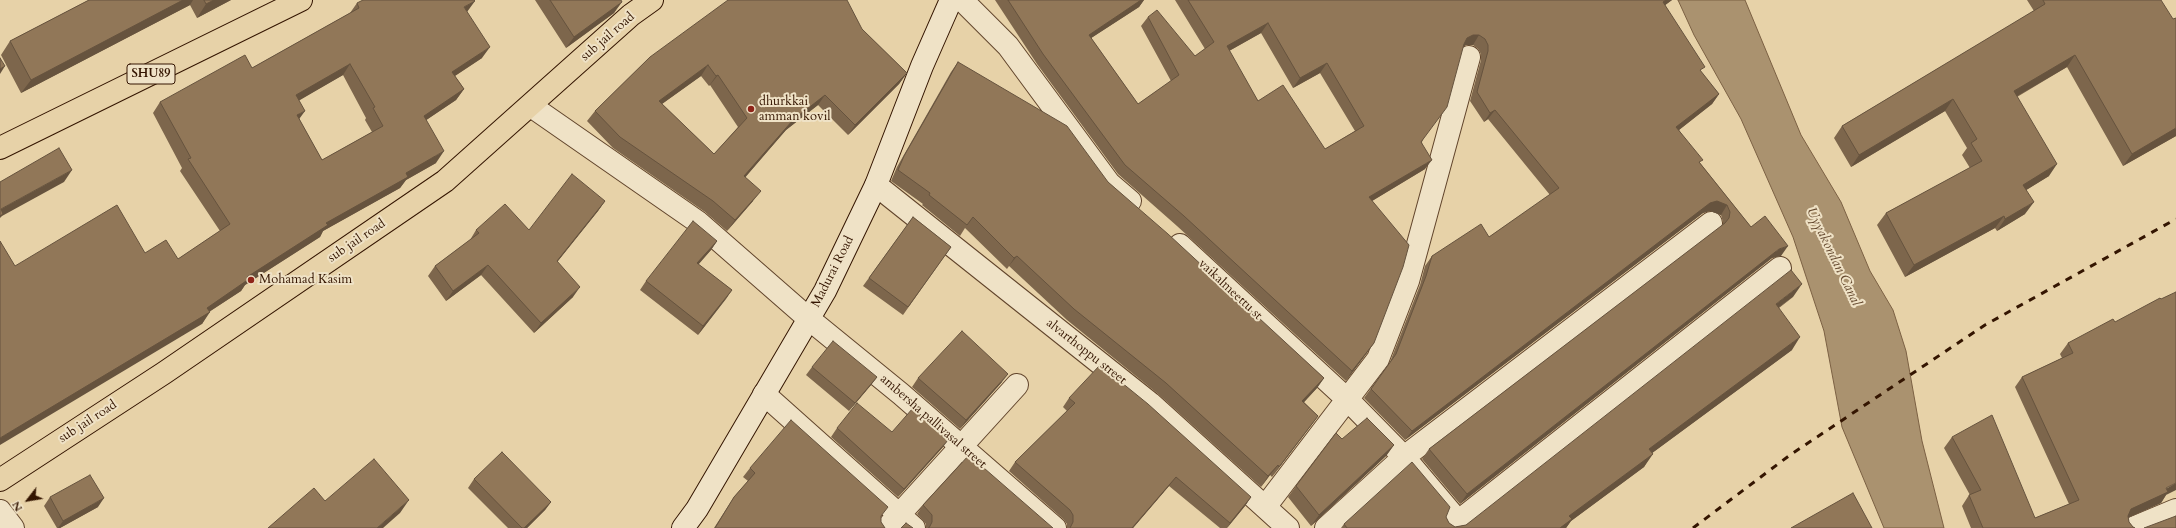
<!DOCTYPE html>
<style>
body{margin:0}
#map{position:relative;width:2176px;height:528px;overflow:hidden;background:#e7d2a8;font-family:Cardo,serif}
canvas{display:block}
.north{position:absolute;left:8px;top:480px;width:40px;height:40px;-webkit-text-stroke:3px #efe2c6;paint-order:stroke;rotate:239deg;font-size:11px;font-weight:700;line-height:16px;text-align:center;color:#341501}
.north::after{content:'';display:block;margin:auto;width:14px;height:18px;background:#341501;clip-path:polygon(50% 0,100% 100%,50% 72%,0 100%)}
</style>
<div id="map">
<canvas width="2176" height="528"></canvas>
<div class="north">N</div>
</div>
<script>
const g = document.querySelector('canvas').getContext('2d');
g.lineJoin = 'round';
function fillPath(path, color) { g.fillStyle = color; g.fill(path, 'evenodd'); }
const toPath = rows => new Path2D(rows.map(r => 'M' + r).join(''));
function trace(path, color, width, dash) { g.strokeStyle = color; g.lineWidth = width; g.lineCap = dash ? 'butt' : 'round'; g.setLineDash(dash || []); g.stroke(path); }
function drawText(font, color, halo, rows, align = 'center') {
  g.font = font + ' Cardo,serif'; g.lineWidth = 4; g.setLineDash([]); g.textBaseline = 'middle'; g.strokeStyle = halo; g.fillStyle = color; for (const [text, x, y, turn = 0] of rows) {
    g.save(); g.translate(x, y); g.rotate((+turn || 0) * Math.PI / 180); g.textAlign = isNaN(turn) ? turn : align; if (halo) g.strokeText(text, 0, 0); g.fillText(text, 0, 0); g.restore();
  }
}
const water = toPath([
 [1678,0,1745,0,1801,135,1841,202,1870,271,1893,310,1906,351,1922,441,1944,528,1884,528,1842,427,1824,331,1793,237,1741,119,1694,35,1678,0]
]);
const minor = toPath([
 [962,0,1008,46,1109,183,1130,201],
 [531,106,698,222,809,319,901,394,1055,528],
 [876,185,1150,403,1288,528],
 [1180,245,1348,400,1404,457,1458,521],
 [764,394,914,528],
 [1265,507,1378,359,1408,281,1469,57],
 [0,511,13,528],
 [887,528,1017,385],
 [1326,528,1404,457,1711,223],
 [1450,528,1780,268],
 [2133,528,2176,510]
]);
const secondary = toPath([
 [683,528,697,509,825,291,876,185,922,66,951,0]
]);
const primary = toPath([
 [0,148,301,0],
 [0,480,164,373,445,181,631,15,652,0]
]);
const rail = toPath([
 [1693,528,1790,455,1985,325,2176,219]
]);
const wall = toPath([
 [89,0,231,0,197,18,190,5,21,93,1,55,10,41],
 [535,0,621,0,614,13,566,48],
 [995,0,1144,0,1139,7,1091,38,1138,104,1171,81,1141,26,1148,17,1195,56,1205,49,1175,0,1672,0,1665,5,1701,72,1719,94,1712,104,1679,130,1700,163,1751,227,1781,256,1772,258,1460,504,1422,459,1429,449,1723,225,1723,222,1721,215,1710,211,1703,213,1405,440,1364,398,1390,362,1420,285,1425,266,1432,256,1489,237,1550,195,1488,119,1484,122,1470,101,1481,60,1481,54,1478,49,1473,45,1466,45,1463,47,1422,142,1425,169,1372,201,1374,343,1346,381,1177,226,1118,174,1037,64],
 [1261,33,1293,88,1320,73,1355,131,1325,149,1258,101,1229,51],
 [2027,0,2161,0,2176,136,2123,166,2067,67,2017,97,2049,176,2026,190,2025,214,1997,231,1995,228,1905,277,1877,225,1886,213,1970,168,1962,155,1967,148,1945,111,1851,167,1834,138,1842,126,2034,11],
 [357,3,467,12,482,58,455,76,464,89,456,100,426,120,436,163,406,180,400,188,323,231,320,237,245,285,241,291,209,312,202,324,15,266,145,253,178,259,220,231,180,171,182,168,153,113,160,102,252,68,350,13],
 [343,75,366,118,365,120,372,132,322,160,299,119,299,100],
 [862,29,907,73,899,84,848,135,818,105,786,130,745,177,753,201,727,231,705,212,613,148,587,121,595,111,650,57],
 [701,76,709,86,710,85,738,127,714,154,662,104],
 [958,62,1108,182,1324,378,1317,388,1304,402,1318,416,1272,477,1270,475,1261,487,1158,394,1067,320,1009,266,1007,269,965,228,960,236,922,205,923,204,891,181,897,167,951,72],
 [605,201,598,211,557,262,573,297,534,333,481,275,446,301,428,276,435,266,470,240,476,230,529,230],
 [913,217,951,247,903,315,863,286],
 [717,241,711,250,698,264,732,290,698,335,640,290,646,281],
 [1793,297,1779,308,1792,350,1652,453,1644,467,1571,521,1566,528,1341,528,1344,524,1446,517,1449,523,1455,527,1466,525],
 [2115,322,2166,495,2161,503,2128,518,2129,522,2133,527,2135,528,1971,528,1962,506,1969,495,1970,495,1944,448,1952,437,2035,518,2069,504,2015,387,2022,377,2062,358,2060,354,2068,343],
 [812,367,877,377,871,385,849,411,806,375],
 [918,378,1002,382,960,429,912,387],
 [1069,398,1251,497,1245,506,1227,528,1220,528,1169,486,1133,528,1067,528,1067,524,1063,519,1009,471,1015,462,1067,411,1063,407],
 [837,428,943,447,898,497,831,437],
 [1342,439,1394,445,1386,456,1311,526,1288,497,1296,486],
 [750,468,881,516,881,522,885,528,714,528,734,497,748,481,743,477],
 [474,479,551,502,545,510,527,528,508,528,468,488],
 [50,497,98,507,60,528,57,528,44,506],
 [923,505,1053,528,926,528,926,524,917,514]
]);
const shadedWall = toPath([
 [183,0,193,0,190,5,21,93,31,80],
 [214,0,231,0,197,18,206,4],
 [1141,0,1144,0,1139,7,1082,44,1089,35],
 [1666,0,1672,0,1656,12,1663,2],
 [475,1,467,12,464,7],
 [622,2,614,13,566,48,574,37],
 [1268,23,1261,33,1220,56,1227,46],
 [1473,35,1479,35,1473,45,1466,45,1461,48,1467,38],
 [490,47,482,58,444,83,452,72],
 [2075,55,2067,67,2005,103,2014,91],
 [1327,63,1320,73,1293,88,1300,78],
 [350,64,343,75,288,107,296,95],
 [708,65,701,76,652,111,659,101],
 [5,66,0,74,0,69],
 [907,73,899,84,848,135,855,125],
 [718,75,710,85,709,86,716,76],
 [464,89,456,100,416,127,424,116],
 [1719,94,1712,104,1670,137,1676,127],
 [825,95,818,105,786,130,737,187,744,176,793,120],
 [1953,99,1945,111,1851,167,1859,155],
 [1495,110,1488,119,1484,122,1490,113],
 [305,111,297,122,297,115],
 [2176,128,2176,136,2123,166,2132,154],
 [444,151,436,163,406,180,400,188,323,231,320,237,245,285,241,291,201,317,210,312,202,324,0,445,0,438,207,308,247,277,326,223,406,173],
 [1432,160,1425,169,1362,207,1369,197],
 [2057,164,2049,176,2015,197,2023,185],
 [72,170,64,182,2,216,0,218,0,211,1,209],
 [761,191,753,201,727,231,735,220],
 [605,201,598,211,550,271,557,261],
 [1717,201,1727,205,1721,215,1710,211,1703,213,1405,440,1412,431,1710,203],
 [2034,202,2025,214,1997,231,2005,219],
 [2004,216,1995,228,1905,277,1914,265],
 [717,241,711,250,692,272,697,263],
 [1788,246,1781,256,1772,258,1460,504,1467,494,1779,249],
 [1017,256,1009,266,1007,269,1014,258],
 [488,265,481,275,446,301,453,291],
 [1802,284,1793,297,1767,316,1776,304],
 [580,287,573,297,534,333,541,323],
 [732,290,726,299,698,335,703,326],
 [1800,337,1792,350,1640,462,1649,449],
 [1374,343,1367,353,1346,381,1352,371],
 [1008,374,1002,382,960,429,966,420],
 [877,377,871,385,849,411,855,403],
 [1324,378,1317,388,1295,412,1302,401],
 [1318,416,1310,427,1272,477,1279,467],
 [949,439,943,447,898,497,904,489],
 [1394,445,1386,456,1311,526,1319,515],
 [1653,454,1644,467,1571,521,1566,528,1560,528,1569,516],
 [1278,465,1270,475,1261,487,1268,476],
 [1176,477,1169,486,1133,528,1132,528],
 [2176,483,2176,490,2166,495,2161,503,2123,520,2131,509],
 [1251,497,1245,506,1227,528,1230,523],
 [104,498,98,507,60,528,58,528,63,521],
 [409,500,400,513,383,528,377,528],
 [551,502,545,510,527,528,524,528]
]);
const building = toPath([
 [89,0,183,0,31,80,10,41,89,0],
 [204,0,214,0,206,4,204,0],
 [363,0,474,0,475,1,464,7,490,47,452,72,464,89,424,116,444,151,406,173,408,177,326,223,328,225,247,277,249,279,207,308,210,312,0,438,0,241,15,266,117,205,145,253,166,240,178,259,230,224,188,159,191,158,160,102,245,55,252,68,359,8,357,3,363,0],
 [350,64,375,107,373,108,383,126,322,160,297,115,305,111,296,95,350,64],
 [550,0,621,0,622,2,574,37,550,0],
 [728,0,847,0,862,29,907,73,855,125,825,95,793,120,744,176,761,191,735,220,713,201,620,137,595,111,650,57,728,0],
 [708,65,716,76,718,75,747,118,714,154,659,101,708,65],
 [1008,0,1141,0,1089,35,1138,104,1179,75,1148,17,1157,10,1195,56,1214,42,1188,0,1666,0,1663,2,1705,67,1700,70,1719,94,1676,127,1703,160,1699,162,1751,227,1765,216,1788,246,1779,249,1467,494,1429,449,1725,223,1729,218,1730,212,1727,205,1717,201,1710,203,1412,431,1371,389,1396,354,1426,276,1432,256,1481,224,1489,237,1559,188,1495,110,1490,113,1477,92,1488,51,1488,45,1485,39,1479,35,1473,35,1467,38,1464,44,1447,107,1421,142,1432,160,1369,197,1409,245,1403,267,1374,343,1352,371,1184,216,1125,165,1043,54,1008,0],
 [1268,23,1300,78,1327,63,1364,126,1325,149,1283,85,1258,101,1227,46,1268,23],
 [2043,0,2161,0,2173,19,2176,18,2176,128,2132,154,2075,55,2014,91,2057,164,2023,185,2034,202,2005,219,2004,216,1914,265,1886,213,1982,161,1971,143,1977,139,1953,99,1859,155,1842,126,2045,4,2043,0],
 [0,58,5,66,0,69,0,58],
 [958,62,1067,126,1108,182,1168,234,1324,378,1302,401,1318,416,1279,467,1278,465,1268,476,1166,383,1074,309,1017,256,1014,258,973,217,967,225,929,195,930,193,898,170,904,156,958,62],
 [59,148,72,170,1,209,3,214,0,216,0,182,59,148],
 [572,174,605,201,557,261,580,287,541,323,488,265,453,291,435,266,479,233,476,230,505,204,529,230,572,174],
 [913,217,951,247,908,307,869,278,913,217],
 [693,221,717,241,697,263,732,290,703,326,646,281,693,221],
 [1791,270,1802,284,1776,304,1800,337,1649,449,1653,454,1569,516,1572,519,1560,528,1347,528,1344,524,1412,462,1450,507,1446,517,1449,523,1455,527,1466,525,1791,270],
 [2176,292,2176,483,2166,488,2168,492,2131,509,2128,516,2129,522,2133,527,2135,528,1983,528,1969,495,1981,490,1952,437,1992,415,2035,518,2079,500,2022,377,2073,353,2068,343,2113,319,2115,322,2160,298,2161,299,2176,292],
 [962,331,1008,374,966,420,918,378,962,331],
 [833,341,877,377,855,403,812,367,833,341],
 [1100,365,1148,404,1251,497,1230,523,1176,477,1132,528,1070,528,1073,522,1073,515,1070,510,1015,462,1075,403,1069,398,1100,365],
 [857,403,892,432,913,408,949,439,904,489,837,428,857,403],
 [1367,418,1394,445,1319,515,1296,486,1336,433,1342,439,1367,418],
 [791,420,888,507,881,516,881,522,885,528,715,528,734,497,755,473,750,468,791,420],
 [502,452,551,502,524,528,522,528,474,479,502,452],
 [969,455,1053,528,928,528,929,528,932,522,932,515,923,505,969,455],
 [374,459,409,500,377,528,268,528,314,488,325,501,374,459],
 [90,475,104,498,63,521,50,497,90,475],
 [1853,493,1872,528,1791,528,1853,493],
 [2176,516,2176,528,2144,528,2176,516],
 [906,523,913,528,901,528,906,523]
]);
const markers = [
 [751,109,4,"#8f2418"],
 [251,280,4,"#8f2418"]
];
const shields = [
 [151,74,48]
];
const shieldNames = [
 ["SHU89",151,74]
];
const streetNames = [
 ["sub jail road",608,37,-41],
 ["sub jail road",357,241,-34],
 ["Madurai Road",833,272,-63],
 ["vaikalmeettu st",1230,290,43],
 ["alvarthoppu street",1086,352,38],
 ["sub jail road",88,422,-33],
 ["ambersha pallivasal street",933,422,41]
];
const poiNames = [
 ["dhurkkai",759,102],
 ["amman kovil",759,117],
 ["Mohamad Kasim",259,280]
];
const waterNames = [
 ["Uyyakondan Canal",1833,257,64]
];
fillPath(water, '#aa926f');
trace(water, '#7b6043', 1);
trace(minor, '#61442b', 24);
trace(secondary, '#341501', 24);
trace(primary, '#341501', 24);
trace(minor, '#efe2c6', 22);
trace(secondary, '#efe2c6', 22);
trace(primary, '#e7d2a8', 22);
trace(rail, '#341501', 3, [7, 7]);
fillPath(wall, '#7d664c');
fillPath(shadedWall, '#66533e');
fillPath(building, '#917758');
trace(building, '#66533e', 1);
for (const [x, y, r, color] of markers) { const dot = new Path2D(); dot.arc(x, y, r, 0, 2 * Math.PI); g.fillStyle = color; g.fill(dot); trace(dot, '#efe2c6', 1.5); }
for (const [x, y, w] of shields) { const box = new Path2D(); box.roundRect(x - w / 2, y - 10, w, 20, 3); g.fillStyle = '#efe2c6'; g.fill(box); trace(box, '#341501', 1); }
drawText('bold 12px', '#341501', null, shieldNames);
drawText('13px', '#341501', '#efe2c6', streetNames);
drawText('13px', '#341501', '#efe2c6', poiNames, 'left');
drawText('italic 14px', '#63472d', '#efe2c6', waterNames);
</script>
